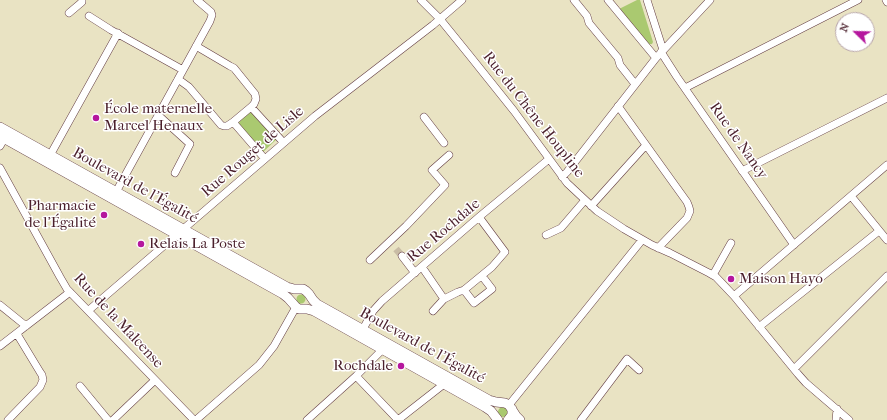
<!DOCTYPE html>
<meta charset="utf-8">
<style>
body{margin:0}
#map{position:relative;width:887px;height:420px;overflow:hidden;background:#e9e3c3;font-family:"IM FELL French Canon",serif}
canvas{display:block}
.north{position:absolute;left:835px;top:12px;width:40px;height:40px;box-sizing:border-box;background:#fff;border:1px solid #b7a5aa;border-radius:50%;rotate:293deg;font-size:11px;font-weight:700;line-height:16px;text-align:center;color:#4a1f2b}
.north::after{content:'';display:block;margin:auto;width:14px;height:18px;background:#b5179e;clip-path:polygon(50% 0,100% 100%,50% 72%,0 100%)}
</style>
<div id="map">
<canvas width="887" height="420"></canvas>
<div class="north">N</div>
</div>
<script>
const g = document.querySelector('canvas').getContext('2d');
g.lineJoin = 'round';
function fillPath(path, color) { g.fillStyle = color; g.fill(path, 'evenodd'); }
const toPath = rows => new Path2D(rows.map(r => 'M' + r).join(''));
function trace(path, color, width, dash) { g.strokeStyle = color; g.lineWidth = width; g.lineCap = dash ? 'butt' : 'round'; g.setLineDash(dash || []); g.stroke(path); }
function drawText(font, color, halo, rows, align = 'center') {
  g.font = font + ' "IM FELL French Canon",serif'; g.lineWidth = 3; g.setLineDash([]); g.textBaseline = 'middle'; g.strokeStyle = halo; g.fillStyle = color; for (const [text, x, y, turn = 0] of rows) {
    g.save(); g.translate(x, y); g.rotate((+turn || 0) * Math.PI / 180); g.textAlign = isNaN(turn) ? turn : align; if (halo) g.strokeText(text, 0, 0); g.fillText(text, 0, 0); g.restore();
  }
}
const green = toPath([
 [637,0,640,0,653,42,652,44,649,44,619,9],
 [250,112,255,113,277,139,262,153,240,127,239,123,240,120,247,113],
 '296.5 299a4.5 4.5 0 1 1 9 0a4.5 4.5 0 1 1-9 0Z',
 '498 412a5 5 0 1 1 10 0a5 5 0 1 1-10 0Z'
]);
const minorTunnel = toPath([
 [396,249,402,256]
]);
const minor = toPath([
 [421,0,440,19,470,56,514,111,567,183,597,211,624,229,652,245,670,253,709,273,716,277,734,296,798,374,806,383,849,420],
 [574,0,587,16,589,23,618,58,620,65,635,84],
 [608,0,656,58],
 [647,0,663,50],
 [886,0,887,2],
 [69,13,82,2,82,0],
 [89,16,111,30,183,70],
 [196,46,230,66,234,68,255,94,256,99,254,104,251,107,283,142],
 [661,52,677,77,794,245],
 [178,79,189,87,221,125,224,126,227,126,233,122,265,159],
 [685,88,858,0],
 [618,106,687,202,689,207,690,211,687,218,658,248],
 [158,115,190,144,175,173],
 [424,117,444,143],
 [233,122,251,107],
 [0,146,7,134],
 [48,159,118,33],
 [0,168,60,277,67,289,194,420],
 [742,171,887,98],
 [562,177,567,172,656,58,710,0],
 [116,192,210,21,212,15,211,12,197,0],
 [851,196,887,240],
 [591,206,646,145],
 [546,235,561,228,585,200],
 [402,256,415,273],
 [370,260,406,226,445,185,432,170,449,155],
 [422,267,444,299],
 [713,275,731,243],
 [464,290,474,303,492,289,482,276],
 [734,296,887,165],
 [0,305,26,326],
 [89,310,315,116,433,25,462,0],
 [433,311,444,299,458,292,464,290,492,267,505,252,479,217],
 [759,327,879,231],
 [363,329,373,311,382,301,479,217,549,159],
 [0,346,70,292],
 [794,369,887,276],
 [356,376,398,420],
 [80,386,108,420],
 [509,405,642,240],
 [8,420,40,387,43,380,42,375,40,372,17,334],
 [113,420,155,380],
 [196,420,259,365,274,346,296,307],
 [307,420,356,376,382,350],
 [398,420,444,384],
 [581,420,627,359,639,370],
 [836,420,837,409]
]);
const major = toPath([
 [0,127,287,287,294,289,303,289,306,291,309,294,313,300,317,304,489,400,496,402,505,403,509,405,516,416,520,420],
 [0,136,283,294,288,298,296,307,299,309,307,309,314,311,485,407,491,411,498,420],
 [508,420,512,415,512,409]
]);
const markers = [
 [96,118,4,"#b5179e"],
 [104,215,4,"#b5179e"],
 [141,244,4,"#b5179e"],
 [731,279,4,"#b5179e"],
 [401,366,4,"#b5179e"]
];
const poiNames = [
 ["École maternelle",104,109],
 ["Marcel Henaux",104,126],
 ["Pharmacie",96,206,"right"],
 ["de l'Égalité",96,223,"right"],
 ["Relais La Poste",149,244],
 ["Maison Hayo",739,279],
 ["Rochdale",393,366,"right"]
];
const streetNames = [
 ["Rue du Chêne Houpline",533,115,52],
 ["Rue de Nancy",738,141,55],
 ["Rue Rouget de Lisle",253,152,-41],
 ["Boulevard de l'Égalité",135,186,29],
 ["Rue Rochdale",444,231,-40],
 ["Rue de la Malcense",118,321,47],
 ["Boulevard de l'Égalité",422,346,29]
];
fillPath(green, '#aac970');
trace(minorTunnel, '#c9bca5', 7, [7, 3.5]);
trace(minor, '#623c42', 8);
trace(major, '#623c42', 10);
trace(minor, '#fff', 7);
trace(major, '#fff', 9);
for (const [x, y, r, color] of markers) { const dot = new Path2D(); dot.arc(x, y, r, 0, 2 * Math.PI); g.fillStyle = color; g.fill(dot); trace(dot, '#fff', 1.5); }
drawText('15px', '#4a1f2b', '#fff', poiNames, 'left');
drawText('15px', '#4a1f2b', '#fff', streetNames);
</script>
